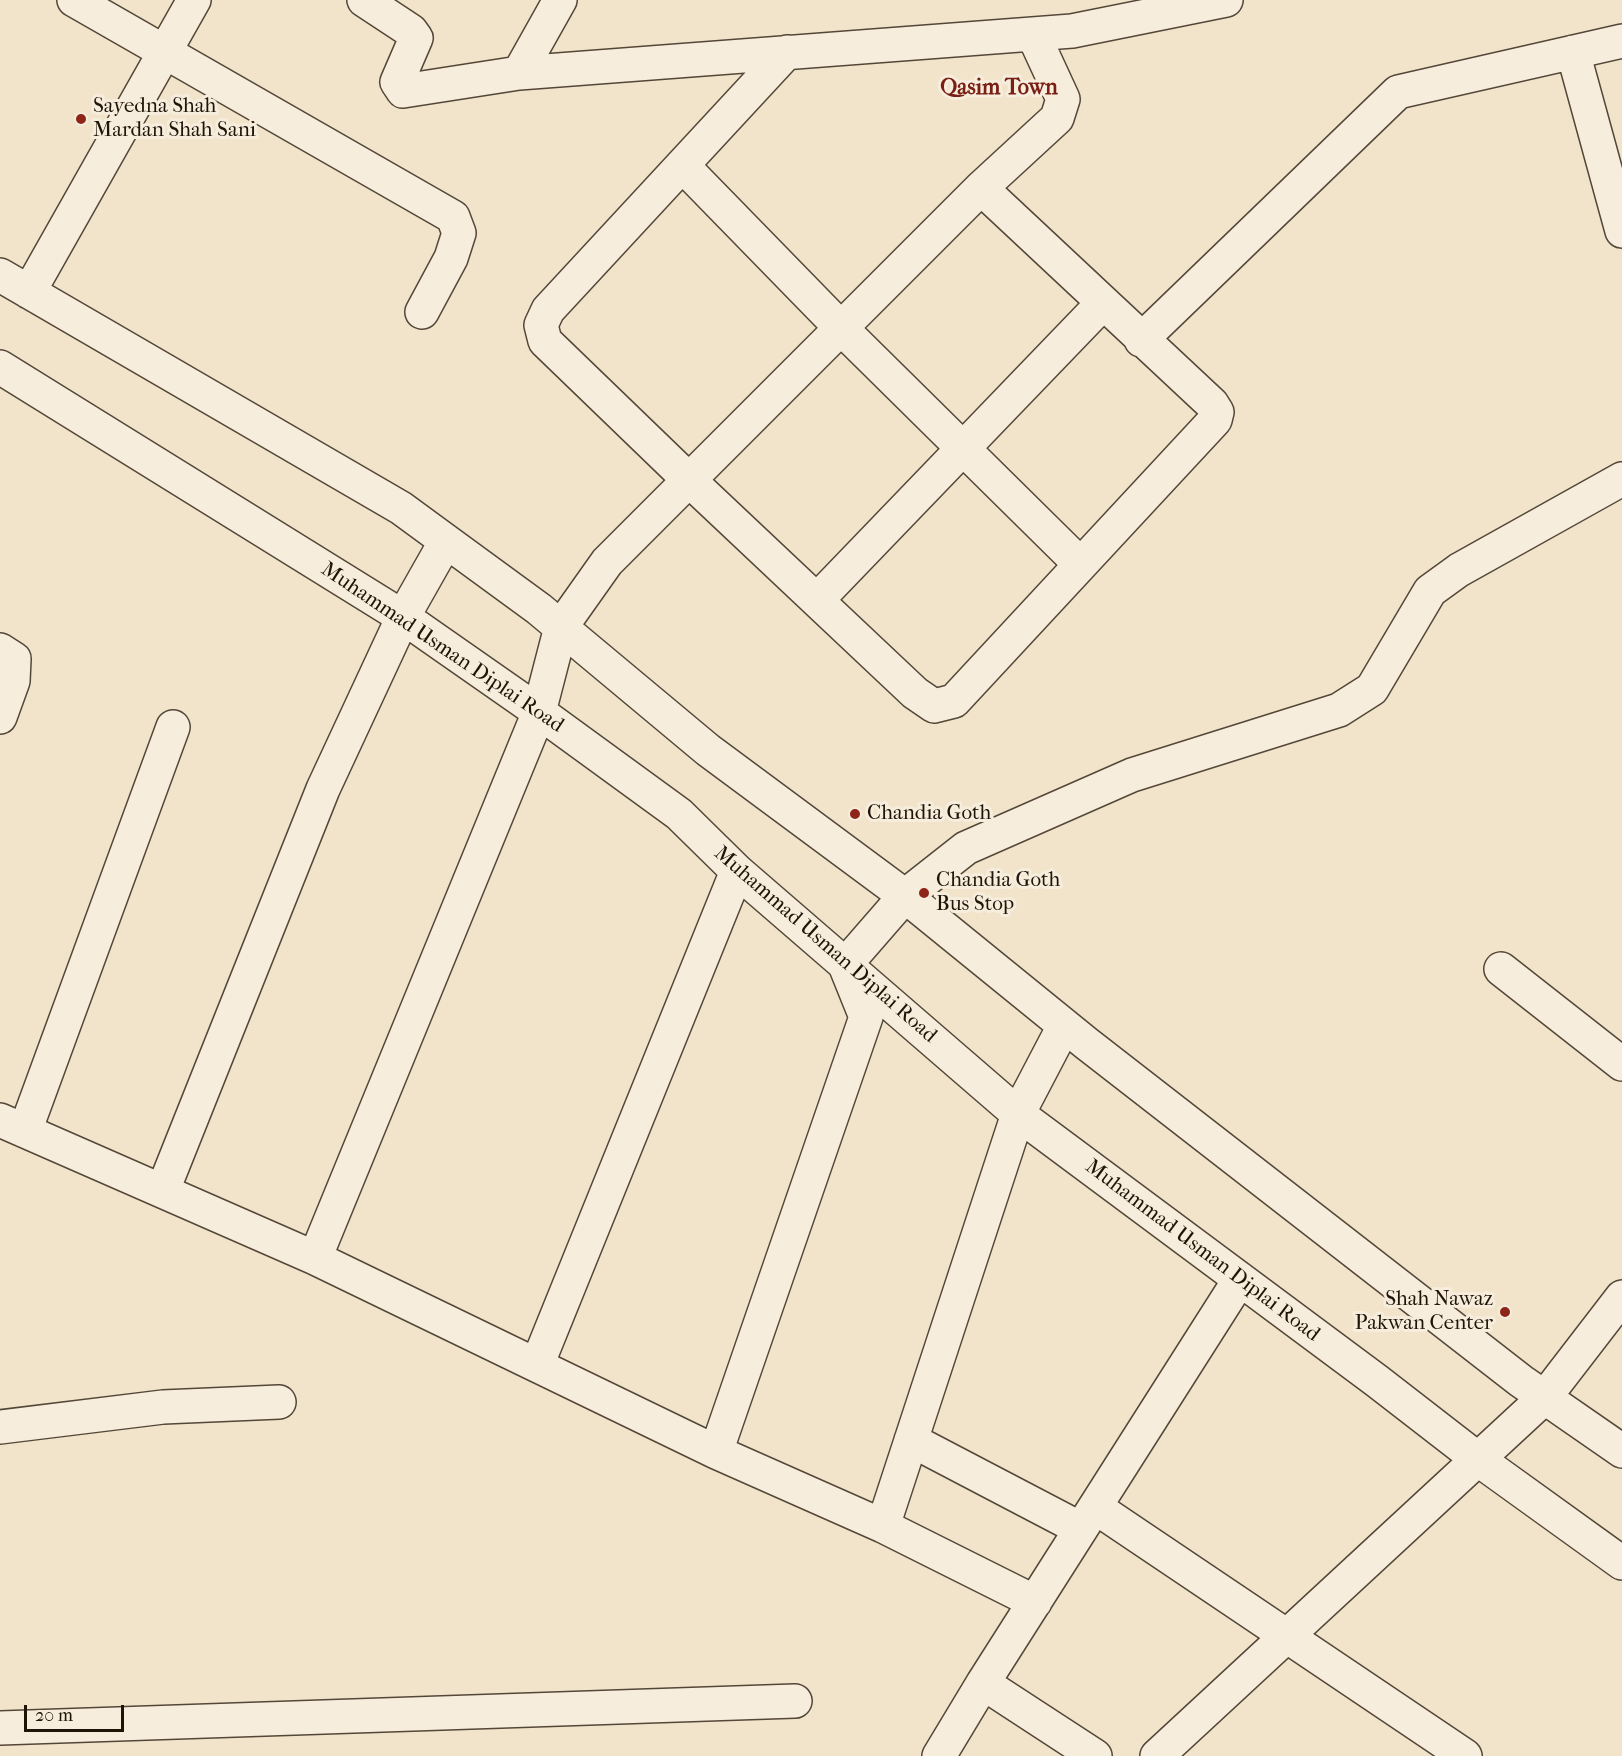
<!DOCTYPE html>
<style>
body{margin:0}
#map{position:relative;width:1622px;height:1756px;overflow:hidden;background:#f1e4ca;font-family:"IM FELL French Canon",serif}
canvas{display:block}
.scale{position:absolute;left:24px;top:1705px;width:100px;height:27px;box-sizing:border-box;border:3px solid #201308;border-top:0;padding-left:8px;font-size:18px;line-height:21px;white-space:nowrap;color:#201308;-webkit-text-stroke:4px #f6eddd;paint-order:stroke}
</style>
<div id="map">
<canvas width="1622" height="1756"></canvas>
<div class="scale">20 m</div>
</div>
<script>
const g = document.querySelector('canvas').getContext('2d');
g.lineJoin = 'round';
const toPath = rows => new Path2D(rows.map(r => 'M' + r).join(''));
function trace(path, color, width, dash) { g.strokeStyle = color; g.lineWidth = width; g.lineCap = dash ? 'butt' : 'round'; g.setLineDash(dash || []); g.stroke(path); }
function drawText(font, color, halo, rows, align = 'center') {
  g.font = font + ' "IM FELL French Canon",serif'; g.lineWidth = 6; g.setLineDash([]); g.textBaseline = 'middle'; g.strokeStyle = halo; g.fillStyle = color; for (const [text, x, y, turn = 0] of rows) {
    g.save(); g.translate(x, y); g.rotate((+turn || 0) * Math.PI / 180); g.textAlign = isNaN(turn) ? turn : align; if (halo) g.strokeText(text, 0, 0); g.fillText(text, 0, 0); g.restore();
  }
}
const minor = toPath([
 [74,0,453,217,459,233,451,258,422,312],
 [364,0,411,31,416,38,397,82,403,91,519,73,1072,31,1226,0],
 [787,52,548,310,541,325,545,341,689,480,915,693,934,706,954,701,1215,420,1217,412,1212,404,981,188],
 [1573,52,1622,231],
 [519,73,560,0],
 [683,166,841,328,1079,563],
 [0,275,401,508,446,541,539,609,708,750,905,896,1086,1043,1521,1381,1622,1451],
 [29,292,194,0],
 [1141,340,1398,92,1622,41],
 [0,367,403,617,539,712,679,814,737,871,1018,1114,1377,1381,1479,1460,1622,1563],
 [818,599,1103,303],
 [0,650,14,659,13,681,0,717],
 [1501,969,1622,1064],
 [0,1120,315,1258,716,1452,883,1526,1035,1602],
 [25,1131,173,727],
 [163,1190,323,789,403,617,446,541],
 [315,1258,539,712,561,627,607,562,981,188,1057,118,1063,99,1033,34],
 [537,1365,737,871],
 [0,1427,163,1407,279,1402],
 [911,1440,1081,1529],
 [716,1452,866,1017,845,965,905,896,966,848,1132,775,1339,710,1372,689,1430,591,1459,570,1622,479],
 [1095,1507,1465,1756],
 [883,1526,1018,1114,1064,1026],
 [983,1683,1095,1756],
 [0,1728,795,1701],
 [939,1756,983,1683,1240,1279],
 [1157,1756,1545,1397,1622,1297]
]);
const markers = [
 [81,119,6,"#8f2418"],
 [855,814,6,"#8f2418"],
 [924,893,6,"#8f2418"],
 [1505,1312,6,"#8f2418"]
];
const poiNames = [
 ["Sayedna Shah",93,107],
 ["Mardan Shah Sani",93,131],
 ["Chandia Goth",867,814],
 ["Chandia Goth",936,881],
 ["Bus Stop",936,905],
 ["Shah Nawaz",1493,1300,"right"],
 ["Pakwan Center",1493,1324,"right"]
];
const streetNames = [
 ["Muhammad Usman Diplai Road",442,648,34],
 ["Muhammad Usman Diplai Road",825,945,41],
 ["Muhammad Usman Diplai Road",1202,1251,37]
];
const neighbourhoodNames = [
 ["Qasim Town",999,89]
];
trace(minor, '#544738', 36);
trace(minor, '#f6eddd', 33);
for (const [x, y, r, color] of markers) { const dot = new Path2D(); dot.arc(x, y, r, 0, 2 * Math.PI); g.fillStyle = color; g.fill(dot); trace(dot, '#f6eddd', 2); }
drawText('21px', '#201308', '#f6eddd', poiNames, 'left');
drawText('21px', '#201308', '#f6eddd', streetNames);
drawText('bold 22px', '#7a1f14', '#f6eddd', neighbourhoodNames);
</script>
